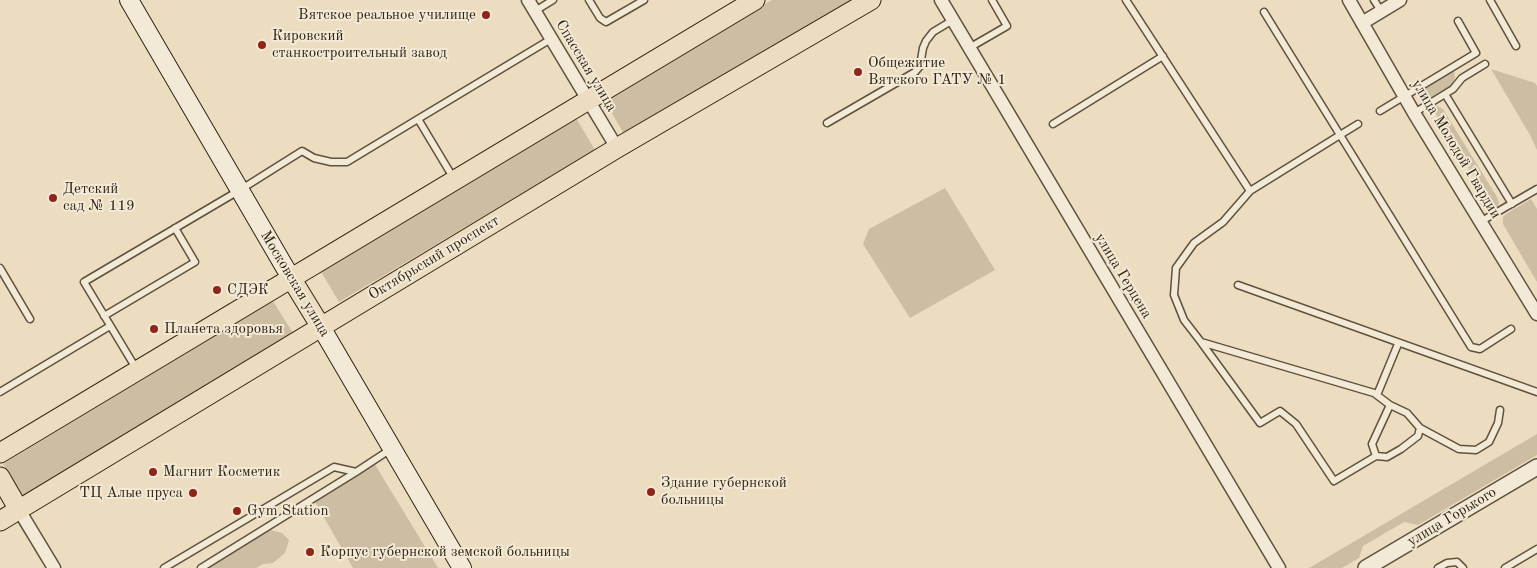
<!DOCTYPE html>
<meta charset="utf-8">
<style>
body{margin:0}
canvas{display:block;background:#ecddc1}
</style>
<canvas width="1537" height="568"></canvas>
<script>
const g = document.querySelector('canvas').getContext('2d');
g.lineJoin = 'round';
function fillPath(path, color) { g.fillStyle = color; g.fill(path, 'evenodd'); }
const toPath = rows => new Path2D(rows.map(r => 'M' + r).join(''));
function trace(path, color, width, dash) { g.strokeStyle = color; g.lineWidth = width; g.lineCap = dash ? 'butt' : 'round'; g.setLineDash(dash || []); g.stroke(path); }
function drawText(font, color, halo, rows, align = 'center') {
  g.font = font + ' "Old Standard TT",serif'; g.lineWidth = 4; g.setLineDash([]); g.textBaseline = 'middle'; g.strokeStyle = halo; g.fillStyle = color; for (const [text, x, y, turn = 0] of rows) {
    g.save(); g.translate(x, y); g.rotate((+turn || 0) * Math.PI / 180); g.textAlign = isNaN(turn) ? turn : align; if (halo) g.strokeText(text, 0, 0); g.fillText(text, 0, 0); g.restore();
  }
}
const green = toPath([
 [772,0,854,0,624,134,603,98],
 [1491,69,1535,83,1537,86,1537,150,1530,135],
 [1454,71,1455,78,1452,85,1432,97,1427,97,1425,95,1422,90],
 [1435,105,1443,109,1497,197,1499,202,1498,206,1493,209,1431,106],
 [576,118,595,150,339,302,320,270],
 [945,188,995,270,910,318,863,244,869,229],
 [1531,199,1537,209,1537,282,1503,224,1503,217,1506,214],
 [273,301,293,333,22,496,3,464],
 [1537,434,1537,455,1418,525,1404,522,1363,546,1359,558,1342,568,1309,568],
 [374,463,438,568,353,568,314,500],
 [266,529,282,533,289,540,285,553,273,563,263,564,256,568,204,568]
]);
const service = toPath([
 [589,0,600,18,606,22,644,0],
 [1126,0,1250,191,1340,135,1471,347,1480,349,1511,329],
 [1374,0,1381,11],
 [1490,0,1516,46],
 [535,11,553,0],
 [1264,12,1340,135,1358,124],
 [969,48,1007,26,992,0],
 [1445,94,1453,89,1462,78,1485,64],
 [1380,111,1476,53,1458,21],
 [1414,113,1445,94,1512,204],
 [827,123,915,72,920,66,923,48,926,41,933,32,953,20],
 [1053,124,1163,56],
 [454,179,418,119,551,39],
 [1250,191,1223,222,1194,243,1176,268,1174,295,1184,320,1201,342,1374,393,1390,405,1372,444,1376,456,1387,457,1401,449,1418,436,1420,428,1407,413,1390,405],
 [1480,222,1537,189],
 [0,268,30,319],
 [1238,285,1537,392],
 [104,316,195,262,175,228],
 [1201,342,1260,423,1280,411,1296,424,1334,481,1376,456],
 [137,370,84,282,240,190,302,151,314,158,331,162,347,162,418,119],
 [0,392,110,326],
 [1377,395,1398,344],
 [1420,428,1459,449,1476,450,1489,442,1498,423,1500,410],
 [164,568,334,467,356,472,391,449],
 [201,568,356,472],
 [1438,568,1447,563,1457,562,1463,568],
 [1505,568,1537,549]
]);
const minor = toPath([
 [528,0,617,148],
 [941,0,1279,568],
 [1349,0,1414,113,1537,314],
 [1362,23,1400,0],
 [19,510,54,568]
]);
const tertiary = toPath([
 [1366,568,1537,467]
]);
const secondary = toPath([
 [129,0,291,278],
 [321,327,462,568]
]);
const primary = toPath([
 [291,278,321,327],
 [0,453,755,0],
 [0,477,19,510],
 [0,521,617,148,871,0]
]);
const markers = [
 [486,15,5,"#8f2418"],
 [262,45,5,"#8f2418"],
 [858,72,5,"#8f2418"],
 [53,198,5,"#8f2418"],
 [217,290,5,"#8f2418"],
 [154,329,5,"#8f2418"],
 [153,472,5,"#8f2418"],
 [651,492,5,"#8f2418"],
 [193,493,5,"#8f2418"],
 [237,511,5,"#8f2418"],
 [310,552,5,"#8f2418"]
];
const poiNames = [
 ["Вятское реальное училище",476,15,"right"],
 ["Кировский",272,36],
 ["станкостроительный завод",272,53],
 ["Общежитие",868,63],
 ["Вятского ГАТУ № 1",868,80],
 ["Детский",63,189],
 ["сад № 119",63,206],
 ["СДЭК",227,290],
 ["Планета здоровья",164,329],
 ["Магнит Косметик",163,472],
 ["Здание губернской",661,483],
 ["больницы",661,500],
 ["ТЦ Алые пруса",183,493,"right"],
 ["Gym Station",247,511],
 ["Корпус губернской земской больницы",320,552]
];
const streetNames = [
 ["Спасская улица",586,66,59],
 ["улица Молодой Гвардии",1456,149,59],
 ["Октябрьский проспект",434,258,-31],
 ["улица Герцена",1123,276,59],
 ["Московская улица",295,284,59],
 ["улица Горького",1452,517,-31]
];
fillPath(green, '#ccbda3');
trace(service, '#5f523c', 9);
trace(minor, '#5f523c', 15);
trace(tertiary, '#5f523c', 18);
trace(secondary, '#302310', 20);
trace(primary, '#302310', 21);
trace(service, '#f3e9d7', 6);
trace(minor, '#f3e9d7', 12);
trace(tertiary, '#f3e9d7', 15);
trace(secondary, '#f3e9d7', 18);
trace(primary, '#ecddc1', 19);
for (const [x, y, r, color] of markers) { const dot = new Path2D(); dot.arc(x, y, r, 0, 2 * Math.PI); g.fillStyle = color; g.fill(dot); trace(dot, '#f3e9d7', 2); }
drawText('15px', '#302310', '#f3e9d7', poiNames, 'left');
drawText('15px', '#302310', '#f3e9d7', streetNames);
</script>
